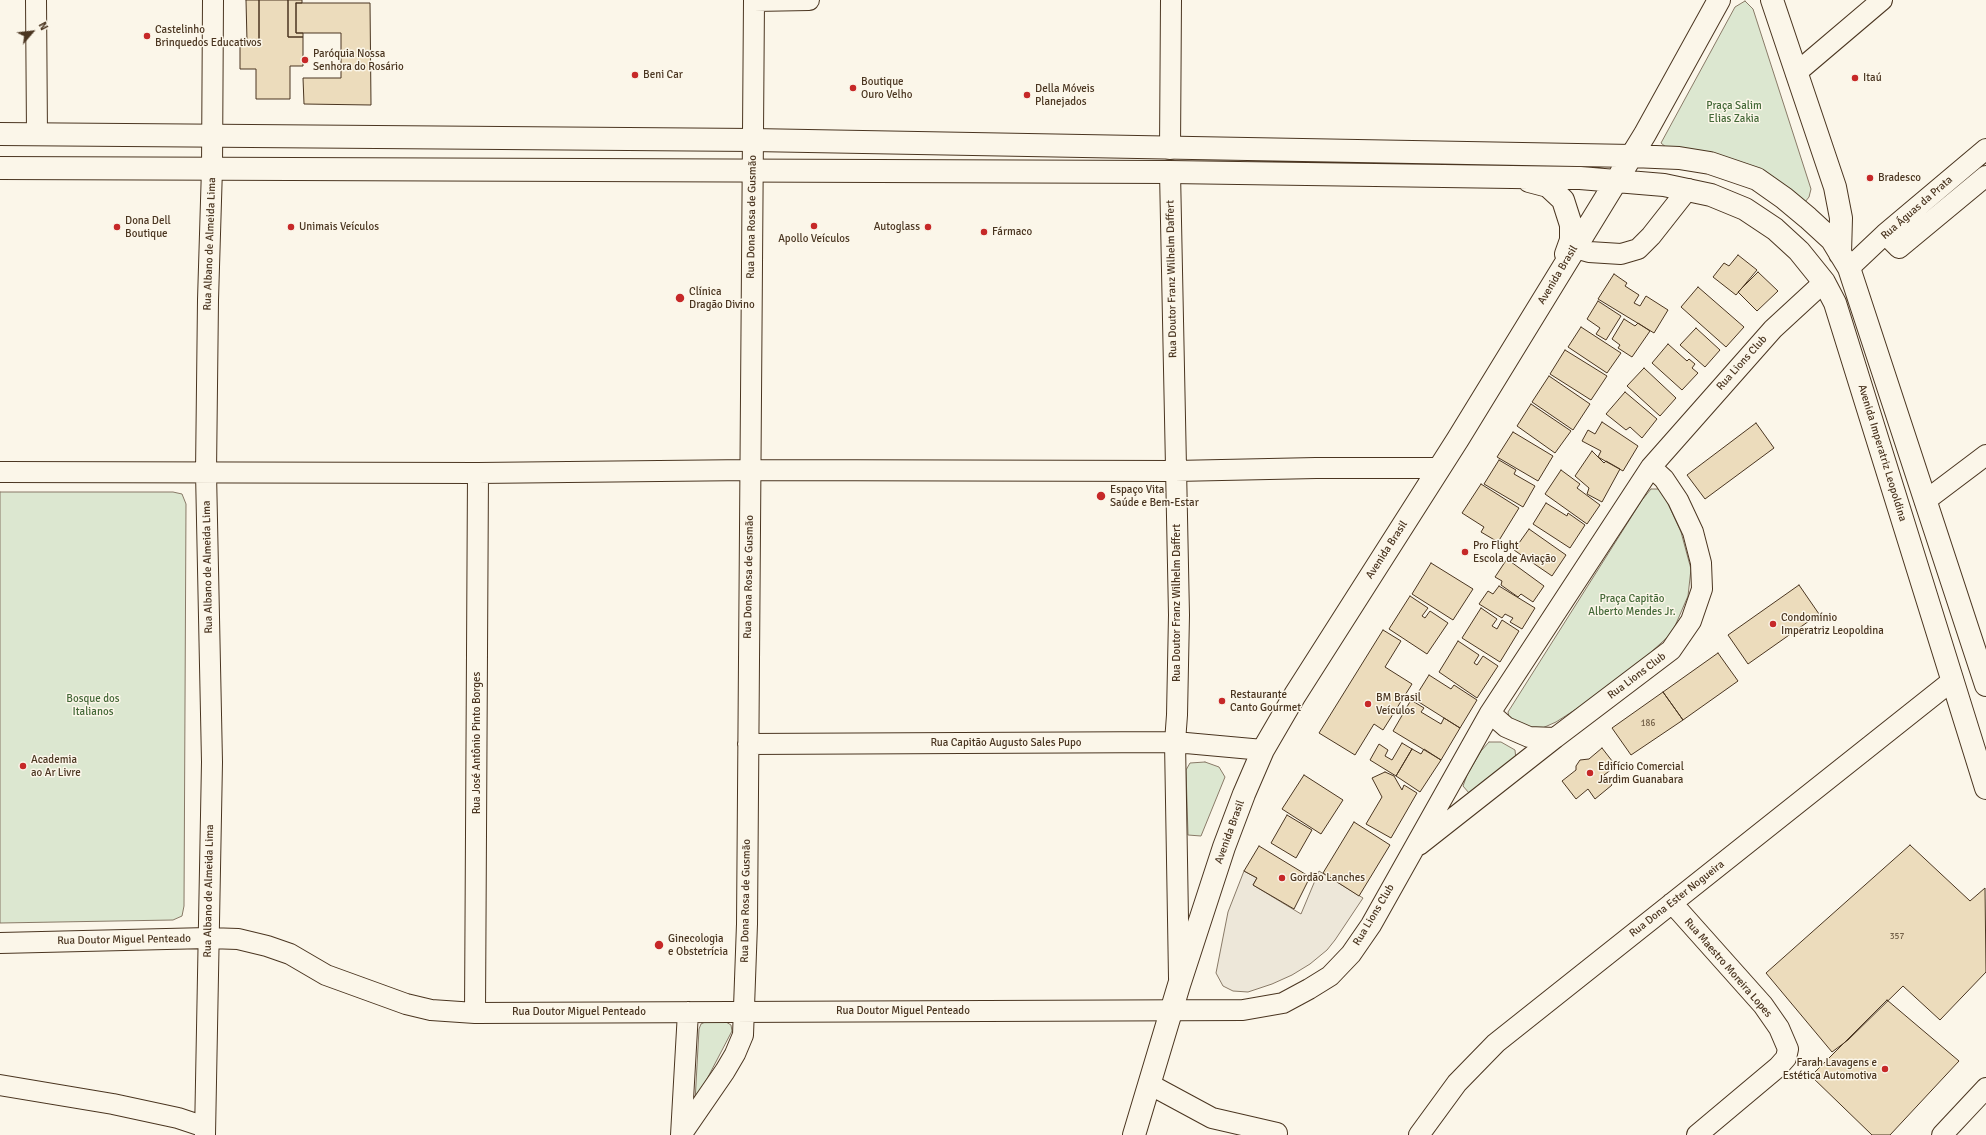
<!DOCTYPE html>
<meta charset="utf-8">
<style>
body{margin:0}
#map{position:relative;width:1986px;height:1135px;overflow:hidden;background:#fbf6e9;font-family:Signika,sans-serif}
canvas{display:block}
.north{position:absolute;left:12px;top:12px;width:40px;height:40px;-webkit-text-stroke:3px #fbf6e9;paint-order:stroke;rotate:62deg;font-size:11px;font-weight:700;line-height:16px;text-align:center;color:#4a3520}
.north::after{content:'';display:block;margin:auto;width:14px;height:18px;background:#4a3520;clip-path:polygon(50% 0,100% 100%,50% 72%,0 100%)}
</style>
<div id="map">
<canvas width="1986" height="1135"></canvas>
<div class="north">N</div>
</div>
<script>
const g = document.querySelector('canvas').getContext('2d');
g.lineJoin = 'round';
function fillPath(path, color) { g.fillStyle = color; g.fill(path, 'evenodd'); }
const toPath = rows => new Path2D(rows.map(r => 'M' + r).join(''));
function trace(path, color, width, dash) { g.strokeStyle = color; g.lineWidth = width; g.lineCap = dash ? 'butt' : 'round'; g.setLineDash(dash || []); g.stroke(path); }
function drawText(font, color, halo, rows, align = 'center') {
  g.font = font + ' Signika,sans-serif'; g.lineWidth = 3; g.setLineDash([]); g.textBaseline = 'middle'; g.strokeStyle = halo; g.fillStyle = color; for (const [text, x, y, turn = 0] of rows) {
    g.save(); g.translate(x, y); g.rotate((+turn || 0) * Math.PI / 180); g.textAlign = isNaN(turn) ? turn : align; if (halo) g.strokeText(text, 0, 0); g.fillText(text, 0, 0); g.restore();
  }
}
const green = toPath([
 [1745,1,1753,9,1811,189,1809,197,1805,202,1667,148,1661,143,1735,7,1745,1],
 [1651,489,1659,489,1664,495,1681,532,1691,569,1688,596,1672,633,1638,664,1592,699,1556,722,1538,730,1510,723,1508,712,1642,500,1651,489],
 [0,492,173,492,182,494,186,504,184,906,182,916,173,920,0,923,0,492],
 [1489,742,1501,742,1515,750,1516,760,1469,793,1463,786,1467,775,1481,751,1489,742],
 [1205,762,1219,767,1225,777,1201,836,1188,835,1186,770,1190,763,1205,762],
 [705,1022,726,1022,731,1025,732,1031,695,1102,699,1029,701,1024,705,1022]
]);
const parking = toPath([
 [1244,871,1257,878,1253,885,1301,914,1319,871,1363,898,1335,940,1327,950,1310,964,1292,975,1272,984,1248,992,1233,991,1223,986,1216,973,1228,912,1244,871]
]);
const building = toPath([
 [246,0,259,0,259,41,247,41,246,0],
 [259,0,288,0,288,37,303,37,303,66,290,66,290,99,256,99,256,69,240,69,240,41,259,41,259,0],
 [288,0,302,0,302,3,296,3,296,33,303,33,303,37,288,37,288,0],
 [296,3,370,3,371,105,304,104,303,78,341,78,341,33,296,33,296,3],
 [1738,255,1757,270,1736,295,1713,277,1724,263,1729,266,1738,255],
 [1758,272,1778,291,1757,311,1738,292,1758,272],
 [1614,274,1627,283,1625,286,1639,295,1634,303,1640,306,1646,296,1668,310,1654,333,1598,299,1614,274],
 [1698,287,1744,327,1726,347,1681,307,1698,287],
 [1598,301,1621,316,1606,340,1596,334,1600,328,1587,319,1598,301],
 [1624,319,1635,326,1638,323,1650,331,1632,357,1618,348,1620,345,1612,339,1624,319],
 [1581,327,1621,353,1607,373,1568,347,1581,327],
 [1696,328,1720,350,1705,367,1680,345,1696,328],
 [1668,344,1687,361,1689,359,1695,364,1692,368,1698,373,1682,390,1652,363,1668,344],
 [1565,350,1607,376,1591,400,1550,374,1565,350],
 [1644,368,1676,398,1660,416,1627,386,1644,368],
 [1549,376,1590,404,1573,430,1532,402,1549,376],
 [1625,392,1657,419,1642,438,1630,427,1626,430,1606,414,1625,392],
 [1531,404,1571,431,1555,453,1517,426,1531,404],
 [1602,422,1638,446,1623,471,1598,457,1601,451,1582,441,1588,430,1595,434,1602,422],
 [1756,423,1774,448,1705,499,1687,475,1756,423],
 [1513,432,1553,456,1538,481,1497,457,1513,432],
 [1592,451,1604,463,1606,461,1620,469,1602,502,1587,494,1589,488,1575,476,1592,451],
 [1499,460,1516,470,1514,474,1535,486,1523,507,1484,484,1499,460],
 [1561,470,1580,484,1577,488,1600,505,1587,524,1545,494,1561,470],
 [1481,484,1519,508,1498,542,1481,532,1484,527,1462,513,1481,484],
 [1546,503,1567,516,1568,513,1585,525,1570,548,1533,524,1546,503],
 [1529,529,1566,555,1552,576,1514,550,1529,529],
 [1507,559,1544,586,1533,602,1521,594,1518,597,1501,585,1502,581,1495,577,1507,559],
 [1431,563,1473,589,1453,620,1412,594,1431,563],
 [1799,585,1819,614,1748,664,1728,635,1799,585],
 [1499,586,1535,608,1522,629,1510,622,1513,618,1505,614,1502,618,1479,604,1488,591,1493,594,1499,586],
 [1410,596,1428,608,1422,616,1425,618,1430,611,1448,623,1427,654,1389,629,1410,596],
 [1481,608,1497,619,1492,626,1497,629,1502,620,1519,631,1500,662,1462,638,1481,608],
 [1383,630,1401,641,1385,667,1412,684,1383,730,1374,724,1355,755,1319,733,1383,630],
 [1458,641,1479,655,1474,663,1477,665,1483,656,1498,666,1477,698,1439,672,1458,641],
 [1718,653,1738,681,1683,720,1663,692,1718,653],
 [1429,675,1451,689,1454,685,1477,700,1460,728,1414,699,1429,675],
 [1663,692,1683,720,1631,755,1612,728,1663,692],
 [1411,700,1424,708,1421,712,1441,724,1444,718,1460,728,1441,760,1393,731,1411,700],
 [1402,743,1412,749,1396,776,1370,760,1379,744,1388,750,1385,756,1392,760,1402,743],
 [1602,748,1616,766,1604,775,1612,785,1595,799,1588,789,1576,799,1562,781,1576,770,1576,766,1580,760,1589,759,1602,748],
 [1412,749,1421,754,1424,749,1441,760,1420,792,1396,776,1412,749],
 [1385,772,1394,776,1402,790,1404,785,1417,793,1391,838,1366,824,1382,797,1372,778,1385,772],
 [1304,775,1343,800,1321,834,1282,809,1304,775],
 [1287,815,1312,830,1296,858,1271,843,1287,815],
 [1354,822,1390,845,1359,896,1323,873,1354,822],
 [1910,845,1970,901,1985,888,1986,972,1940,1020,1903,986,1848,1040,1832,1052,1766,973,1910,845],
 [1259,846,1310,877,1294,909,1253,885,1257,878,1244,871,1259,846],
 [1887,1000,1959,1061,1890,1135,1872,1135,1811,1076,1887,1000]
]);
const minor = toPath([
 [36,0,37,134],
 [754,1,809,0],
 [1796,73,1882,0],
 [1170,149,1171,0],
 [1170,172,1179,615,1177,715,1175,742,1179,978],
 [1885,234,1899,248,1986,176],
 [1575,248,1589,252,1621,254,1638,249,1651,236,1688,189],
 [1849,268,1885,234,1986,149],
 [0,472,478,473,750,470,1175,471,1316,468,1440,468],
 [1925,501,1986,455],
 [1490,713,1506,727,1529,737,1555,738,1671,650,1691,621,1702,589,1701,563,1693,532,1678,500,1664,479,1651,467],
 [748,744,1175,742,1263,750],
 [1419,845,1555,738],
 [1672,903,1763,1005,1779,1028,1788,1049,1786,1058,1778,1067,1697,1135],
 [0,943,208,938,238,939,267,946,290,954,326,975,406,1004,431,1010,475,1013,1243,1010,1283,1003,1309,989,1330,976,1351,954,1371,925,1490,713,1651,467,1773,329,1824,282],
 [475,1013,478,473],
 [1149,1084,1212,1118,1277,1133],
 [0,1085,113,1104,178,1118,205,1127],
 [205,1135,212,762,206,472,208,300,212,168,213,0],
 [681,1135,725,1071,735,1054,743,1035,747,924,754,0],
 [681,1135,688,1012],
 [1419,1135,1457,1083,1496,1043,1953,680],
 [1942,1135,1986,1088]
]);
const major = toPath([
 [1772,0,1835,187,1841,218,1840,254],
 [0,134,753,140,1632,156,1679,158,1710,163,1757,179,1784,198,1808,218,1832,240,1849,268,1986,685],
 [0,168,1170,172,1580,178,1664,185,1711,195,1745,209,1775,229,1799,251,1824,282,1835,303,1986,788],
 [1529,181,1548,186,1563,200,1571,225,1571,240,1566,254],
 [1134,1135,1179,985,1224,847,1244,794,1263,750,1295,695,1458,439,1645,134,1719,0]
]);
const markers = [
 [147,36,4,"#c62828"],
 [305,60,4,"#c62828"],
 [635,75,4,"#c62828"],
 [1855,78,4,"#c62828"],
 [853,88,4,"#c62828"],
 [1027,95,4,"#c62828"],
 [1870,178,4,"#c62828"],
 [814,226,4,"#c62828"],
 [117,227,4,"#c62828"],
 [291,227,4,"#c62828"],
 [928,227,4,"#c62828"],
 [984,232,4,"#c62828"],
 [680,298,5,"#c62828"],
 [1101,496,5,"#c62828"],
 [1465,552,4,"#c62828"],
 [1773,624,4,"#c62828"],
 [1222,701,4,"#c62828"],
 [1368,704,4,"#c62828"],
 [23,766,4,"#c62828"],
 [1590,773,4,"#c62828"],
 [1282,878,4,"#c62828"],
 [659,945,5,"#c62828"],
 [1885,1069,4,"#c62828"]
];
const numberNames = [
 ["186",1648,724],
 ["357",1897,937]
];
const poiNames = [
 ["Castelinho",155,30],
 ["Brinquedos Educativos",155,43],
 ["Paróquia Nossa",313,54],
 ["Senhora do Rosário",313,67],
 ["Beni Car",643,75],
 ["Itaú",1863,78],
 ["Boutique",861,82],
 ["Ouro Velho",861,95],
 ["Della Móveis",1035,89],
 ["Planejados",1035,102],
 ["Bradesco",1878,178],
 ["Dona Dell",125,221],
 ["Boutique",125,234],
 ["Unimais Veículos",299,227],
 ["Autoglass",920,227,"right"],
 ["Fármaco",992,232],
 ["Apollo Veículos",814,239,"center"],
 ["Clínica",689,292],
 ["Dragão Divino",689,305],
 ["Espaço Vita",1110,490],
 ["Saúde e Bem-Estar",1110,503],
 ["Pro Flight",1473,546],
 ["Escola de Aviação",1473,559],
 ["Condomínio",1781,618],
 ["Imperatriz Leopoldina",1781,631],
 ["Restaurante",1230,695],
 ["Canto Gourmet",1230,708],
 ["BM Brasil",1376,698],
 ["Veículos",1376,711],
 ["Academia",31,760],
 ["ao Ar Livre",31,773],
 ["Edifício Comercial",1598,767],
 ["Jardim Guanabara",1598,780],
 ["Gordão Lanches",1290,878],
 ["Ginecologia",668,939],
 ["e Obstetrícia",668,952],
 ["Farah Lavagens e",1877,1063,"right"],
 ["Estética Automotiva",1877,1076,"right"]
];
const parkNames = [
 ["Praça Salim",1734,106],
 ["Elias Zakia",1734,119],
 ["Praça Capitão",1632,599],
 ["Alberto Mendes Jr.",1632,612],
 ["Bosque dos",93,699],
 ["Italianos",93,712]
];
const streetNames = [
 ["Rua Águas da Prata",1917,208,-41],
 ["Rua Dona Rosa de Gusmão",752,217,-89],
 ["Rua Albano de Almeida Lima",210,244,-88],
 ["Avenida Brasil",1558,275,-59],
 ["Rua Doutor Franz Wilhelm Daffert",1172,279,-91],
 ["Rua Lions Club",1742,363,-48],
 ["Avenida Imperatriz Leopoldina",1882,453,73],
 ["Avenida Brasil",1387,550,-57],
 ["Rua Albano de Almeida Lima",208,567,-91],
 ["Rua Dona Rosa de Gusmão",749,577,-89],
 ["Rua Doutor Franz Wilhelm Daffert",1177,603,-90],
 ["Rua Lions Club",1637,676,-37],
 ["Rua José Antônio Pinto Borges",477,743,-90],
 ["Rua Capitão Augusto Sales Pupo",1006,743],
 ["Avenida Brasil",1230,832,-70],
 ["Rua Albano de Almeida Lima",209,891,-89],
 ["Rua Dona Ester Nogueira",1677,899,-38],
 ["Rua Dona Rosa de Gusmão",746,901,-89],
 ["Rua Lions Club",1374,915,-59],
 ["Rua Doutor Miguel Penteado",124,940,-1],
 ["Rua Maestro Moreira Lopes",1728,968,49],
 ["Rua Doutor Miguel Penteado",903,1011],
 ["Rua Doutor Miguel Penteado",579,1012]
];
fillPath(green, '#dce7d0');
trace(green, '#887966', 1);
fillPath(parking, '#ede7d9');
trace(parking, '#887966', 1);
fillPath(building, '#ecdcbc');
trace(building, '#4a3520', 1);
trace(minor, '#4a3520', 22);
trace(major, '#4a3520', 24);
trace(minor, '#fbf6e9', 20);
trace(major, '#fbf6e9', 22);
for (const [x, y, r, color] of markers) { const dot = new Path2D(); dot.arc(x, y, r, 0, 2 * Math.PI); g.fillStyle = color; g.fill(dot); trace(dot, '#fbf6e9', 1.5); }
drawText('9px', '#725f47', null, numberNames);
drawText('11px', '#4a3520', '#fbf6e9', poiNames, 'left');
drawText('11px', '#436837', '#fbf6e9', parkNames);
drawText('11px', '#4a3520', '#fbf6e9', streetNames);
</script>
